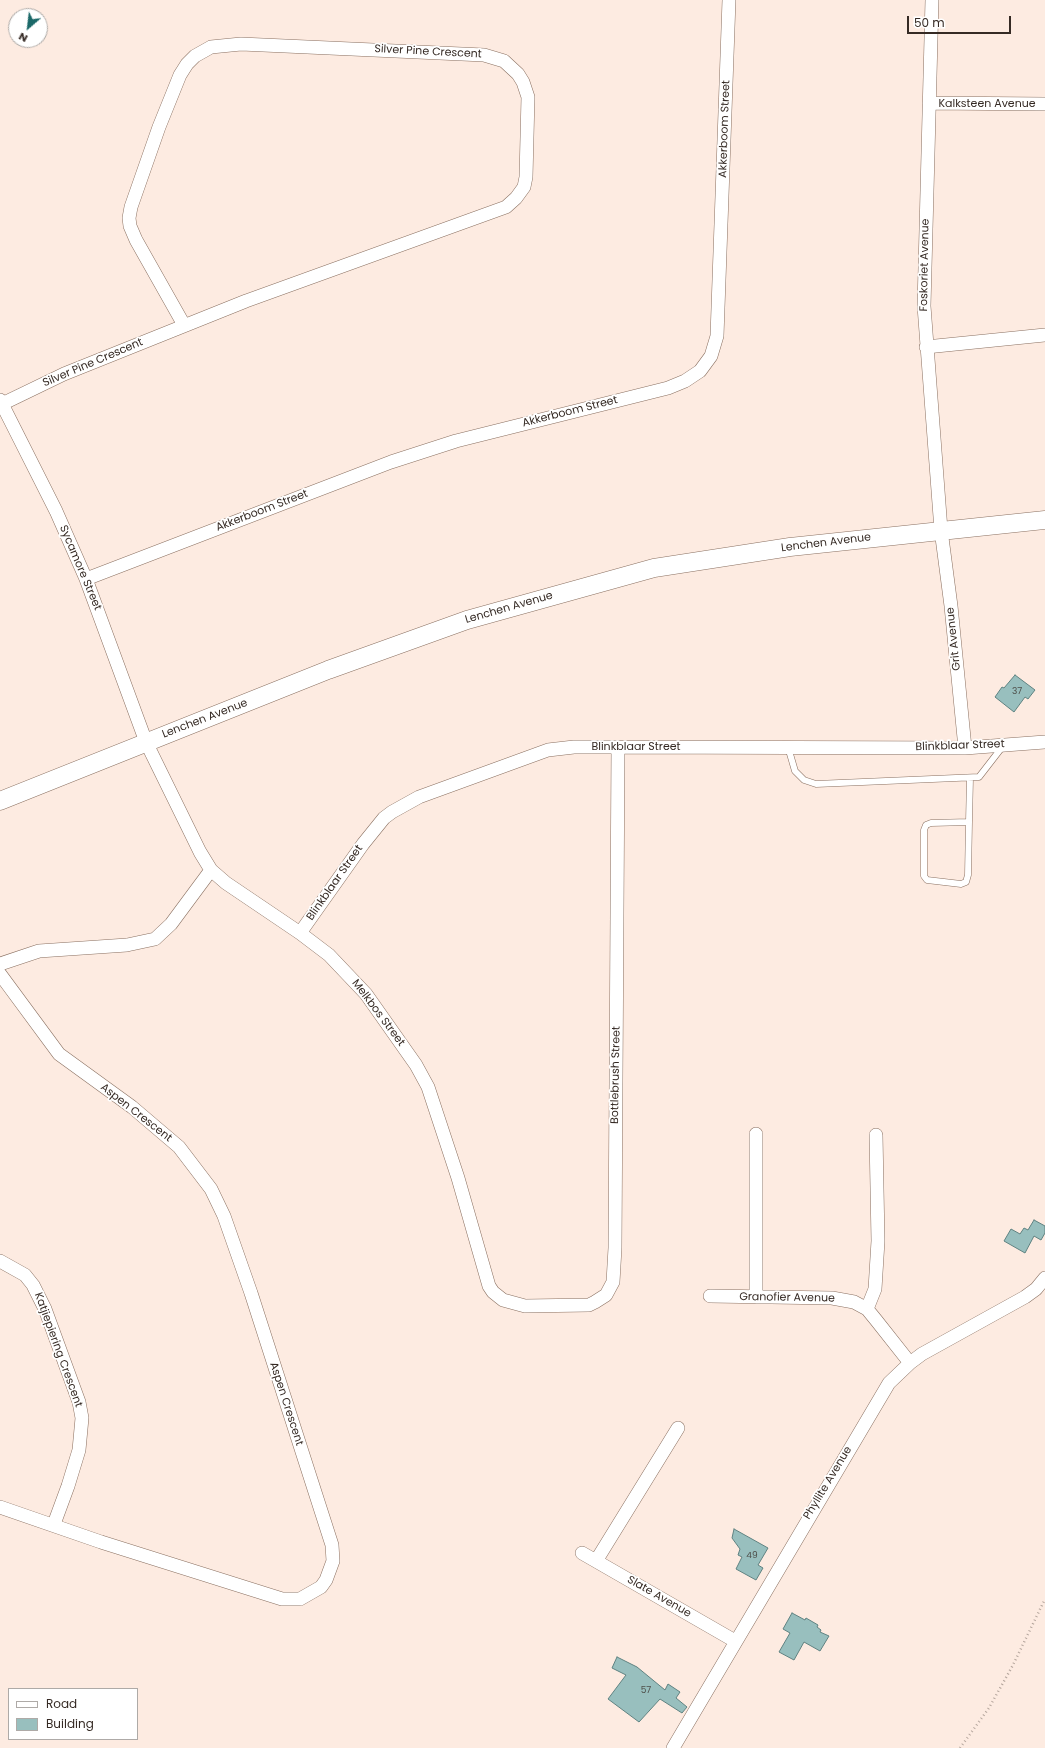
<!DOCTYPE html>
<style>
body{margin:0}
#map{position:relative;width:1045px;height:1748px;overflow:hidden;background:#fdebe1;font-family:Poppins,sans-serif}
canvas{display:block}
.legend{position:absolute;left:8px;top:1688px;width:130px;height:52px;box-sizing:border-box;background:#fff;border:1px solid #aeaaa7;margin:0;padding:5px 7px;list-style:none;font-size:12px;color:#352a24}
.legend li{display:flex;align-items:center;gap:8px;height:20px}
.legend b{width:20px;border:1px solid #aeaaa7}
.north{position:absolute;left:8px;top:8px;width:40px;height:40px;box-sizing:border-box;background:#fff;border:1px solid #aeaaa7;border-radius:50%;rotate:208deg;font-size:11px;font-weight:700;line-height:16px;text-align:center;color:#352a24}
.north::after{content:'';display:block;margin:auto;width:14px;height:18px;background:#1b6868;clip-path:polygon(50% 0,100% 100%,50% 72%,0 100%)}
.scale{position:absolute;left:907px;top:16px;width:104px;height:18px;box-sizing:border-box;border:2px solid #352a24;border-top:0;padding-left:5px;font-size:12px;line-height:14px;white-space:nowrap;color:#352a24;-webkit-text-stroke:3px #fff;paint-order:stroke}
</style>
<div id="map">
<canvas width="1045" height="1748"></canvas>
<ul class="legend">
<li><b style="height:5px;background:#fff"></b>Road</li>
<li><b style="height:11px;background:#98bfbe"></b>Building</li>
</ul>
<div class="north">N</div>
<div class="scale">50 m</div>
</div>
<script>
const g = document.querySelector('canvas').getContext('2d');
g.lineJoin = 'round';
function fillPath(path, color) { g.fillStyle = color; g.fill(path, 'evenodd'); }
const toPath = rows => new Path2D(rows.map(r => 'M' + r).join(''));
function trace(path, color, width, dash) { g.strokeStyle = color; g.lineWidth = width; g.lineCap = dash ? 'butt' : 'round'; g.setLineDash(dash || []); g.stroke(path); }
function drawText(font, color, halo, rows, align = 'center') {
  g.font = font + ' Poppins,sans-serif'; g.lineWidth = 3.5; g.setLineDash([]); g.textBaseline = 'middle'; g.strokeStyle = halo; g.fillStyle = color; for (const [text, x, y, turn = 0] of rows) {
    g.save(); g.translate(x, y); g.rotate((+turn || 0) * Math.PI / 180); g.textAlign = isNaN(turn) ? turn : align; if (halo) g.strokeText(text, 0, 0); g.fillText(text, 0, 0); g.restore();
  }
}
const building = toPath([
 [1015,675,1035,690,1028,699,1025,697,1014,712,995,697,1002,687,1004,688,1015,675],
 [1034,1220,1045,1226,1045,1233,1041,1240,1034,1236,1025,1253,1004,1241,1011,1229,1020,1234,1024,1228,1028,1230,1034,1220],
 [734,1529,768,1548,758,1565,763,1568,756,1580,736,1569,742,1557,738,1555,740,1549,732,1538,734,1529],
 [792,1613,805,1620,806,1618,818,1625,817,1627,821,1630,820,1632,829,1636,820,1651,804,1642,794,1660,779,1652,790,1633,783,1629,792,1613],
 [617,1657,637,1667,665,1690,668,1684,680,1692,676,1698,687,1707,682,1713,660,1699,639,1722,608,1699,626,1675,612,1668,617,1657]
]);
const path = toPath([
 [960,1748,989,1708,1013,1665,1045,1599]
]);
const lane = toPath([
 [788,747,795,771,804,780,816,784,979,777,1003,746],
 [969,822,931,823,926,825,924,830,924,876,927,880,961,884,966,882,968,875,969,822,970,778]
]);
const street = toPath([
 [932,0,924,306,941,530,951,606,965,748],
 [929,103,1045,104],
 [926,347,1045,335],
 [0,400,56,511,86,579,146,742,200,852,211,870,226,883,300,933,329,955,366,994,416,1065,428,1087,458,1178,489,1286,493,1292,503,1300,525,1306,589,1305,595,1302,606,1295,613,1282,615,1248,618,747],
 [2,404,64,374,246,301,506,207,516,198,524,187,526,177,528,97,523,82,518,74,504,61,484,55,241,44,211,47,195,56,187,64,180,75,159,127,131,207,129,218,130,226,136,240,184,325],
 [86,579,391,462,456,441,668,388,685,381,700,371,711,356,717,336,729,0],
 [300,933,363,844,384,818,392,812,419,797,548,750,574,747,618,747,965,748,1045,742],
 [0,964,39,951,127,945,155,939,171,924,211,870],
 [0,974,59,1054,132,1107,179,1147,211,1189,224,1216,251,1293,332,1545,333,1561,326,1580,321,1587,300,1599,282,1599,101,1542,0,1507],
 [0,1261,25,1275,33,1285,45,1309,79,1402,82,1418,79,1450,68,1486,54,1524],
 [710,1296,832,1298,854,1302,867,1309,876,1320,910,1363],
 [756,1297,756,1134],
 [867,1309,875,1289,878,1241,876,1135],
 [582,1553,735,1641],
 [596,1561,678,1428],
 [673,1748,889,1383,910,1363,922,1354,1025,1297,1036,1289,1045,1278]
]);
const secondary = toPath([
 [0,801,328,670,467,620,654,568,790,547,1045,520]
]);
const numberNames = [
 ["37",1017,692],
 ["49",752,1556],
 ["57",646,1691]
];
const streetNames = [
 ["Silver Pine Crescent",428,52,3],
 ["Kalksteen Avenue",987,104],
 ["Akkerboom Street",725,129,-88],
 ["Foskoriet Avenue",925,265,-89],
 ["Silver Pine Crescent",93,363,-23],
 ["Akkerboom Street",570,412,-14],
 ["Akkerboom Street",262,511,-21],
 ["Lenchen Avenue",826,543,-7],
 ["Sycamore Street",80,568,67],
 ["Lenchen Avenue",509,608,-16],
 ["Grit Avenue",954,639,-96],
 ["Lenchen Avenue",205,719,-21],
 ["Blinkblaar Street",960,746,-2],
 ["Blinkblaar Street",636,747],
 ["Blinkblaar Street",335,883,-55],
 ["Melkbos Street",378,1013,53],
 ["Bottlebrush Street",616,1075,-89],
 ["Aspen Crescent",136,1113,38],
 ["Granofier Avenue",787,1298,1],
 ["Katjiepiering Crescent",58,1350,70],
 ["Aspen Crescent",286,1404,72],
 ["Phyllite Avenue",828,1483,-59],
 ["Slate Avenue",659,1597,30]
];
fillPath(building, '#98bfbe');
trace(building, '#5f8281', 1);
trace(lane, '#8a7061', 7);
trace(street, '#8a7061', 14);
trace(secondary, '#8a7061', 19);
trace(path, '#b5a69d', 2.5, [1, 3]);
trace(lane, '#fff', 6);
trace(street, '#fff', 13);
trace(secondary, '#fff', 18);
drawText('9px', '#4e4f4a', null, numberNames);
drawText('11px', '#352a24', '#fff', streetNames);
</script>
